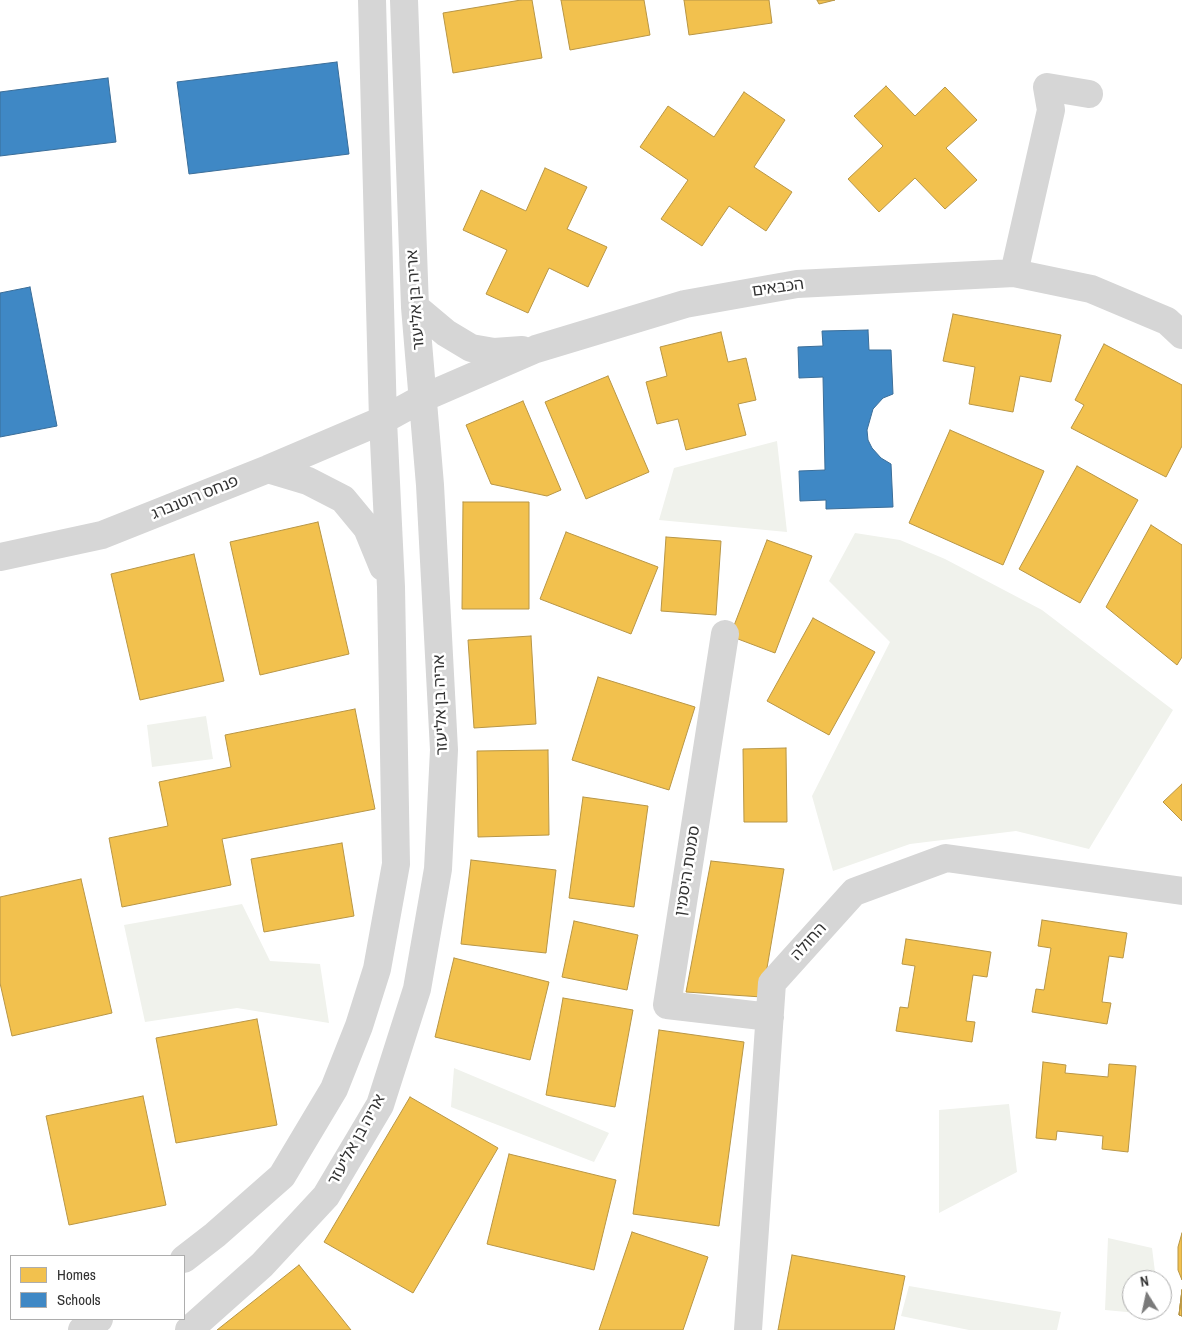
<!DOCTYPE html>
<meta charset="utf-8">
<style>
body{margin:0}
#map{position:relative;width:1182px;height:1330px;overflow:hidden;background:#fff;font-family:"Archivo Narrow",sans-serif}
canvas{display:block}
.legend{position:absolute;left:10px;top:1255px;width:175px;height:65px;box-sizing:border-box;background:#fff;border:1px solid #adadad;margin:0;padding:6px 9px;list-style:none;font-size:15px;color:#323232}
.legend li{display:flex;align-items:center;gap:10px;height:25px}
.legend b{width:25px;border:1px solid #adadad}
.north{position:absolute;left:1122px;top:1270px;width:50px;height:50px;box-sizing:border-box;background:#fff;border:1px solid #adadad;border-radius:50%;rotate:350deg;font-size:14px;font-weight:700;line-height:20px;text-align:center;color:#323232}
.north::after{content:'';display:block;margin:auto;width:18px;height:22px;background:#7a7a7a;clip-path:polygon(50% 0,100% 100%,50% 72%,0 100%)}
</style>
<div id="map">
<canvas width="1182" height="1330"></canvas>
<ul class="legend">
<li><b style="height:14px;background:#f2c14e"></b>Homes</li>
<li><b style="height:14px;background:#3f88c5"></b>Schools</li>
</ul>
<div class="north">N</div>
</div>
<script>
const g = document.querySelector('canvas').getContext('2d');
g.lineJoin = 'round';
function fillPath(path, color) { g.fillStyle = color; g.fill(path, 'evenodd'); }
const toPath = rows => new Path2D(rows.map(r => 'M' + r).join(''));
function trace(path, color, width, dash) { g.strokeStyle = color; g.lineWidth = width; g.lineCap = dash ? 'butt' : 'round'; g.setLineDash(dash || []); g.stroke(path); }
function drawText(font, color, halo, rows, align = 'center') {
  g.font = font + ' "Archivo Narrow","Noto Sans Hebrew",sans-serif'; g.lineWidth = 5; g.setLineDash([]); g.textBaseline = 'middle'; g.strokeStyle = halo; g.fillStyle = color; for (const [text, x, y, turn = 0] of rows) {
    g.save(); g.translate(x, y); g.rotate((+turn || 0) * Math.PI / 180); g.textAlign = isNaN(turn) ? turn : align; if (halo) g.strokeText(text, 0, 0); g.fillText(text, 0, 0); g.restore();
  }
}
const green = toPath([
 [777,441,787,532,659,520,674,468],
 [855,533,900,540,945,559,1042,610,1173,710,1089,849,1016,831,910,844,833,871,812,796,890,642,829,581],
 [206,716,213,759,152,767,147,725],
 [242,904,270,961,320,964,329,1023,237,1008,145,1022,124,925],
 [454,1068,609,1133,594,1162,451,1107],
 [1009,1104,1017,1172,939,1213,939,1110],
 [1108,1238,1152,1248,1156,1280,1132,1280,1132,1310,1159,1310,1159,1315,1105,1310],
 [909,1286,1061,1312,1057,1330,969,1330,901,1316]
]);
const homes = toPath([
 [521,0,532,0,542,58,453,73,443,13,521,0],
 [561,0,644,0,650,35,570,50,561,0],
 [684,0,769,0,772,23,689,35,684,0],
 [817,0,835,0,819,4,817,0],
 [886,86,915,116,945,87,977,120,946,148,977,180,945,209,915,178,879,212,848,179,883,146,854,116,886,86],
 [744,92,785,120,754,167,792,192,766,231,729,206,702,246,661,219,688,180,640,147,668,106,714,137,744,92],
 [545,168,587,187,567,229,607,247,588,287,549,268,528,313,486,294,507,250,463,230,481,190,526,211,545,168],
 [953,314,1061,335,1051,382,1020,376,1013,412,969,404,975,367,943,361,953,314],
 [721,332,728,362,746,358,756,400,738,404,746,435,686,450,678,419,657,424,646,382,667,376,660,347,721,332],
 [1104,344,1182,385,1182,446,1166,477,1071,428,1084,405,1075,400,1104,344],
 [608,376,649,472,586,499,545,402,608,376],
 [523,401,561,490,547,496,491,484,466,425,523,401],
 [950,430,1044,471,1003,565,909,523,950,430],
 [1077,466,1138,500,1080,603,1019,569,1077,466],
 [463,502,529,502,529,609,462,609,463,502],
 [318,522,349,654,260,675,230,542,318,522],
 [1151,525,1182,545,1182,657,1177,665,1106,607,1151,525],
 [566,532,658,567,631,634,540,599,566,532],
 [666,537,721,541,716,615,661,611,666,537],
 [767,540,812,556,775,653,730,636,767,540],
 [194,554,224,681,140,700,111,574,194,554],
 [813,618,875,652,829,735,767,701,813,618],
 [531,636,536,724,474,728,468,640,531,636],
 [598,677,695,707,669,790,572,760,598,677],
 [355,709,375,809,222,839,231,885,122,907,109,838,168,826,159,782,231,767,225,735,355,709],
 [786,748,787,822,744,822,743,749,786,748],
 [548,750,549,835,478,837,477,751,548,750],
 [1182,784,1182,821,1163,802,1182,784],
 [583,797,648,806,634,907,569,898,583,797],
 [342,843,354,916,264,932,251,859,342,843],
 [471,860,556,870,546,953,461,944,471,860],
 [711,861,784,869,762,997,686,992,711,861],
 [81,879,112,1013,12,1036,0,983,0,897,81,879],
 [1042,920,1127,933,1123,958,1109,956,1102,1002,1111,1003,1107,1024,1032,1012,1036,989,1044,990,1051,948,1038,946,1042,920],
 [574,921,638,935,627,990,562,977,574,921],
 [906,939,991,952,987,977,973,975,966,1021,975,1022,972,1042,896,1031,900,1007,908,1008,915,966,902,964,906,939],
 [454,958,549,982,530,1060,435,1037,454,958],
 [563,998,633,1010,615,1107,546,1095,563,998],
 [257,1019,277,1125,176,1143,156,1038,257,1019],
 [659,1030,744,1042,719,1226,633,1214,659,1030],
 [1043,1062,1066,1065,1065,1073,1108,1077,1109,1064,1136,1066,1128,1152,1102,1149,1103,1136,1057,1131,1056,1140,1036,1138,1043,1062],
 [143,1096,166,1205,69,1225,46,1116,143,1096],
 [410,1097,498,1148,413,1293,324,1242,410,1097],
 [509,1154,616,1180,594,1270,487,1244,509,1154],
 [632,1232,708,1257,683,1330,599,1330,632,1232],
 [1182,1233,1182,1280,1178,1270,1178,1247,1182,1233],
 [792,1255,905,1276,894,1330,778,1330,792,1255],
 [299,1265,351,1330,217,1330,299,1265],
 [1182,1290,1182,1316,1179,1315,1182,1290],
 [1182,1290,1182,1316,1179,1315,1182,1290],
 [1182,1290,1182,1316,1179,1315,1182,1290]
]);
const schools = toPath([
 [337,62,349,154,189,174,177,82,337,62],
 [108,78,116,142,0,156,0,92,108,78],
 [30,287,57,426,0,437,0,293,30,287],
 [868,330,869,350,891,350,893,394,883,398,873,409,867,430,868,440,872,448,881,458,891,464,893,507,826,509,826,500,800,501,799,471,825,470,823,377,799,378,798,347,823,346,822,331,868,330]
]);
const minor = toPath([
 [1014,273,1051,110,1047,87,1089,94],
 [415,307,446,333,471,348,494,352,522,350],
 [268,469,308,481,343,499,367,528,383,567],
 [0,557,102,535,268,469,383,420,423,398,536,349,685,304,797,284,1014,273,1091,289,1167,321,1182,335],
 [725,634,667,1005,770,1017],
 [184,1259,215,1235,282,1176,334,1089,359,1026,377,969,396,864,391,587,383,420,372,0],
 [82,1330,99,1319],
 [189,1330,262,1265,326,1196,380,1105,417,989,438,869,444,750,430,485,415,307,404,0],
 [748,1330,772,983,854,892,946,858,1182,891]
]);
const streetNames = [
 ["הכבאים",778,288,-8],
 ["אריה בן אליעזר",416,300,-94],
 ["פנחס רוטנברג",195,498,-22],
 ["אריה בן אליעזר",441,705,-92],
 ["סמטת היסמין",688,871,-81],
 ["החולה",809,942,-48],
 ["אריה בן אליעזר",357,1140,-61]
];
fillPath(green, '#f0f2ec');
fillPath(homes, '#f2c14e');
trace(homes, '#b89646', 1);
fillPath(schools, '#3f88c5');
trace(schools, '#3b6e99', 1);
trace(minor, '#d6d6d6', 28);
drawText('16px', '#323232', '#fff', streetNames);
</script>
